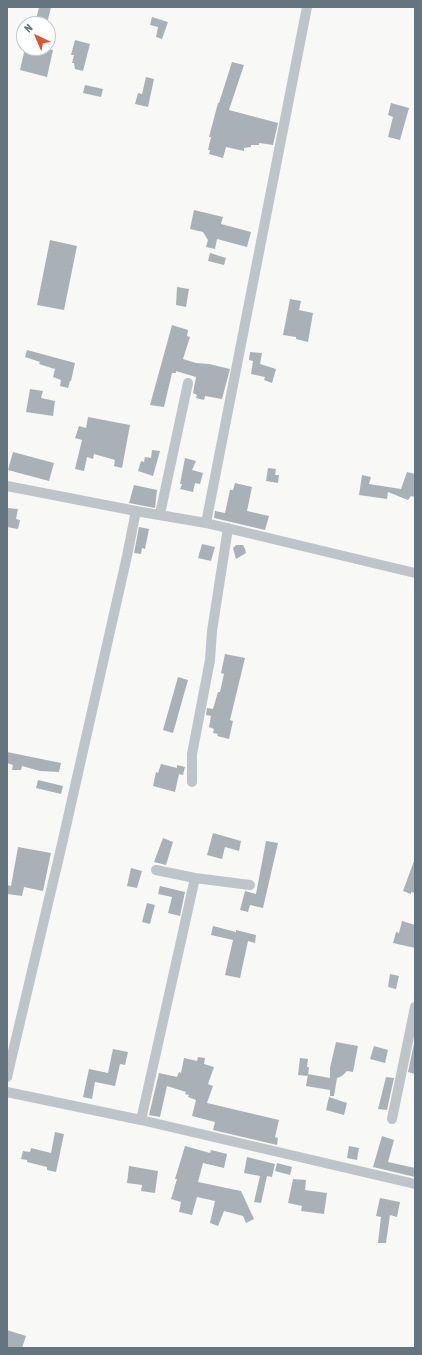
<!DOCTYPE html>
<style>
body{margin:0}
#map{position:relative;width:422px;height:1355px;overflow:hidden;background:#f8f8f6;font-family:"Asap Condensed",sans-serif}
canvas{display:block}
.frame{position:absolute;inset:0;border:8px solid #657580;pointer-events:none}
.north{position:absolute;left:16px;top:16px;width:40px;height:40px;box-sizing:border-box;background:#fff;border:1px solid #c1c8cc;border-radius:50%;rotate:316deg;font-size:11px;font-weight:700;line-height:16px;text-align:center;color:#657580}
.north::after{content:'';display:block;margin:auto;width:14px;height:18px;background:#dd5432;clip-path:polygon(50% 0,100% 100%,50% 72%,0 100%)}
</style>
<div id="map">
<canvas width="422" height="1355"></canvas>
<div class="frame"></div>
<div class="north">N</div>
</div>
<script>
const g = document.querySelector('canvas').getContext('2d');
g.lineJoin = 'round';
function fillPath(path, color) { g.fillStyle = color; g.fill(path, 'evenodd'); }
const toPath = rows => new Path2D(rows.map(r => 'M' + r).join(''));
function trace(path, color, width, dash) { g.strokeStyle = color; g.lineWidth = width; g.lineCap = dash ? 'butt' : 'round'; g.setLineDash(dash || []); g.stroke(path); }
const building = toPath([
 [39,7,51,7,47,24,35,24],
 [152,17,168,22,162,39,156,37,158,27,150,25],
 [75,40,90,44,83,71,75,69,74,63,72,63,74,55,71,55],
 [25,48,43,48,53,50,47,77,20,70],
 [232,62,244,65,229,110,278,123,273,145,259,143,259,145,251,145,251,147,244,148,244,151,226,147,223,158,209,154,210,150,208,150,211,137,209,137,218,103,219,103],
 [146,77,154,79,148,107,135,104,138,93,142,94],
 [85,85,103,89,101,97,83,93],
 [391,103,409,108,400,140,388,137,393,117,388,115],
 [194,210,223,217,221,224,251,232,247,247,217,239,215,249,206,247,208,240,203,232,190,229],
 [50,240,77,246,64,310,37,305],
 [210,253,226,258,224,265,208,261],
 [177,287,189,289,186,307,176,305],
 [290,299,301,301,299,310,313,313,308,342,296,339,296,337,283,335],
 [172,325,188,330,187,336,190,337,183,359,196,363,209,364,230,369,222,399,205,396,204,400,196,398,197,395,193,393,196,377,176,371,176,373,172,373,164,407,150,405],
 [27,350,75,363,71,381,70,381,68,388,60,386,61,380,53,377,55,369,39,364,40,362,25,357],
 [250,352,262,353,260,364,276,369,272,383,264,380,265,377,251,374,253,361,249,360],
 [30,389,43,391,41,398,55,401,53,416,26,412],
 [88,417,130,425,122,468,114,466,115,460,94,454,93,459,87,457,84,471,75,469,82,440,75,438,79,426,86,428],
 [152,450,160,451,153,476,138,471,141,461,144,462,145,457,151,458],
 [13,452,54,463,49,481,8,470],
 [185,458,196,461,192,470,203,473,200,484,195,483,193,492,180,489,182,484,180,484],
 [268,468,276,469,275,475,279,475,278,483,266,481],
 [407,472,415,474,415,497,411,496,408,500,388,492,387,499,359,495,362,475,371,477,369,484,401,489],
 [235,483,252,487,247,511,269,516,265,530,214,518,215,511,225,513,230,490,233,490],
 [134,485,157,490,155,508,129,503],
 [7,508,18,509,16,519,20,520,18,529,7,527],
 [139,527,149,529,145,549,142,548,141,554,134,553],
 [202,544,215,547,211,561,198,558],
 [236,545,243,545,245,549,246,553,236,559,233,548],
 [225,654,245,658,230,720,233,721,229,739,217,736,218,734,213,733,214,729,209,727,211,716,206,715,207,708,213,709,218,692,220,692,224,674,221,673],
 [178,677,188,680,173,733,163,730],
 [7,752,61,763,59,772,40,771,22,766,21,770,12,770,13,765,7,763],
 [161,764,177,768,177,765,185,767,183,775,179,774,175,792,153,786,156,772,158,773],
 [38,780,63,786,61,794,36,788],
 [213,833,241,841,239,851,225,847,222,859,207,855],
 [163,838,173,842,166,865,154,862],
 [266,841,278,843,263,908,250,905,248,912,240,910,245,891,256,894],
 [18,847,51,853,43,891,24,887,22,896,7,894,7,885,11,886],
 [414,861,415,861,415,893,411,892,411,894,403,891],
 [131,868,142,871,137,888,127,886],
 [160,886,185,892,180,916,168,913,172,897,158,894],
 [147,903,155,905,150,924,142,922],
 [402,921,415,925,415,948,393,943,396,932,399,933],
 [213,926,236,932,236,930,256,935,255,943,248,941,240,978,225,975,233,940,211,935],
 [390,974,399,976,396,989,388,987],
 [415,1039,415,1074,408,1072],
 [336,1042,358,1046,353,1072,347,1071,342,1076,337,1078,334,1096,330,1096,330,1090,306,1086,308,1074,330,1078,330,1068],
 [374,1046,388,1050,385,1063,370,1059],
 [113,1049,128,1052,125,1065,120,1064,115,1086,95,1082,92,1099,83,1097,89,1069,108,1073],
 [198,1057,205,1058,204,1064,214,1067,208,1084,213,1086,207,1103,279,1120,275,1137,278,1138,277,1145,213,1130,215,1122,192,1116,196,1100,188,1097,189,1095,185,1094,186,1092,167,1086,160,1117,149,1115,159,1073,177,1077,179,1072,181,1073,184,1058,197,1061],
 [300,1058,308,1059,307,1067,309,1067,308,1076,298,1075],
 [386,1077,394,1078,387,1110,378,1109],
 [329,1097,347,1103,344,1115,326,1110],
 [55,1132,64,1134,56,1172,47,1170,47,1167,27,1162,27,1160,21,1159,23,1151,30,1152,31,1148,51,1153],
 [382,1136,394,1140,388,1162,415,1168,415,1177,373,1167],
 [185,1146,210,1153,211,1150,227,1154,224,1168,203,1163,198,1182,241,1191,254,1219,246,1223,243,1216,224,1211,218,1226,210,1223,215,1201,197,1197,192,1215,179,1212,181,1202,171,1199,177,1179,175,1179],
 [349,1146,359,1148,357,1160,347,1158],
 [247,1157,275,1164,272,1177,267,1176,261,1203,254,1202,260,1176,244,1173],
 [277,1163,292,1167,290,1175,275,1171],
 [129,1166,158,1171,155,1193,141,1191,142,1185,127,1183],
 [293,1179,306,1180,305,1190,327,1193,324,1214,301,1211,302,1206,288,1203],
 [380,1198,400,1202,397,1217,390,1215,386,1243,378,1243,381,1217,376,1216],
 [7,1330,26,1336,22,1348,7,1348]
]);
const minor = toPath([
 [7,486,136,511,206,523,415,573],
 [160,514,188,383],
 [206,523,307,7],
 [192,782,192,754,210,660,212,631,228,528],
 [156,870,195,878,250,885],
 [7,1077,62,844,127,556,136,511],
 [7,1092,141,1120,415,1184],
 [392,1119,415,1007],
 [141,1120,195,878]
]);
fillPath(building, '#a9b1b7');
trace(minor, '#bfc4c8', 10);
</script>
